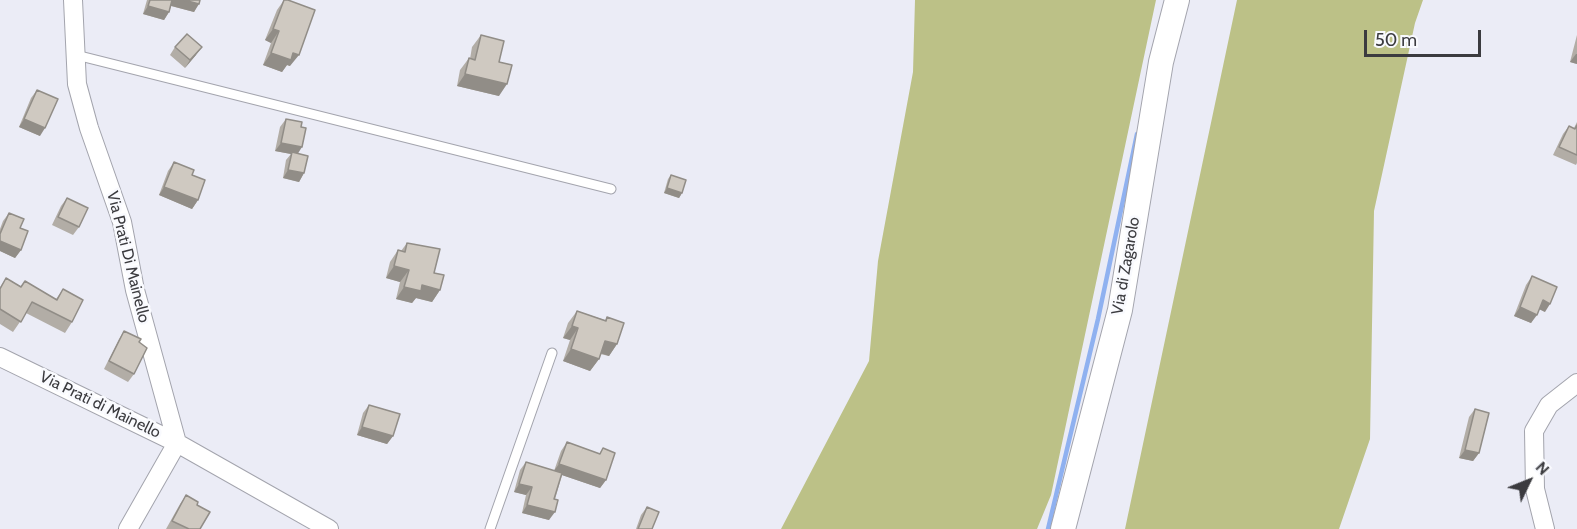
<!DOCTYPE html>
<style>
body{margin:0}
#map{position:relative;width:1577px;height:529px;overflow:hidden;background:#ebecf6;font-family:Cabin,sans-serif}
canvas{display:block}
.north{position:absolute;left:1499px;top:451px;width:60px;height:60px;-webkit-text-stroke:4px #f9fafe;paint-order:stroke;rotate:47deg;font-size:16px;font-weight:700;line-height:24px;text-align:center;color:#3b3b3f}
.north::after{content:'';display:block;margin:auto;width:21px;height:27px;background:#3b3b3f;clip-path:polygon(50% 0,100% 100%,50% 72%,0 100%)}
.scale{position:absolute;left:1364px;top:30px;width:117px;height:27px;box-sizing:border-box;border:3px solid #3b3b3f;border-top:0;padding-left:8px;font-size:18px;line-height:21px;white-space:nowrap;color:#3b3b3f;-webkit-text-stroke:4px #f9fafe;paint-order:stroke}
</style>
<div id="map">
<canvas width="1577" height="529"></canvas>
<div class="north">N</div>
<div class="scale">50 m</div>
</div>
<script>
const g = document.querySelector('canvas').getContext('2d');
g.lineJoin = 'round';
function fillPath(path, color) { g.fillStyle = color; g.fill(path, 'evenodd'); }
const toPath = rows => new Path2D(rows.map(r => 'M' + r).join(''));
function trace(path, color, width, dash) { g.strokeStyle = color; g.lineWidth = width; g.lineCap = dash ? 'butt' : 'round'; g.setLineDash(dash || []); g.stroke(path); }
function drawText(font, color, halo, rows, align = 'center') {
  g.font = font + ' Cabin,sans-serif'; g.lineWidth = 5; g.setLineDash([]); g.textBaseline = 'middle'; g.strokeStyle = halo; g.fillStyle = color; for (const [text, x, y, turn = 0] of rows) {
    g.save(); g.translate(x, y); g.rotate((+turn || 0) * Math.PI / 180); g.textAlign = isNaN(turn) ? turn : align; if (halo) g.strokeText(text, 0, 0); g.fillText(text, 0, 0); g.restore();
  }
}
const green = toPath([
 [915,0,1156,0,1051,495,1037,529,781,529,869,361,878,261,913,72],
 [1237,0,1423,0,1415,23,1374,211,1370,439,1339,529,1125,529]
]);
const stream = toPath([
 [1048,529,1098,319,1137,134]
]);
const service = toPath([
 [76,55,611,189],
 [490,529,552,353]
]);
const minor = toPath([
 [73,0,77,84,89,128,122,222,135,290,177,443,329,529],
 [0,357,177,443,128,529],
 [1545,529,1535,489,1534,431,1549,405,1577,383]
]);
const secondary = toPath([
 [1063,529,1120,310,1161,62,1177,0]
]);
const wall = toPath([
 [147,0,200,0,194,12,171,6,169,12,164,20,143,14],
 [284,0,290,66,287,65,282,72,263,65,271,43,265,40,277,10],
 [481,35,499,62,499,96,457,86,460,70,469,58,470,59,472,47],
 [1577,35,1577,64,1570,62],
 [175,47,196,55,185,68,170,55],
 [37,90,40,136,19,127,31,98],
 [286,119,304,173,299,182,283,178,286,160,291,154,275,151,280,127],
 [1577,122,1577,163,1576,165,1553,155,1563,134,1569,126,1574,128],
 [174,162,198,200,192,209,159,195,168,171],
 [671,175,682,193,679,198,664,193,668,179],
 [67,198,79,227,73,235,52,225,61,206],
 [9,213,20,228,21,250,15,258,0,251,0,229,3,221],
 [407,243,434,273,440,290,432,302,416,298,412,303,396,299,400,282,386,278,390,262,398,250,401,251],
 [1532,276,1545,312,1539,309,1531,323,1514,316,1526,285],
 [6,278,20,287,25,281,56,299,63,289,72,322,65,333,26,313,13,332,0,324,0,287],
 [577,311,605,320,607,317,617,344,609,356,600,354,599,359,590,371,563,361,570,340,563,338,568,323],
 [124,331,139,342,134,374,128,382,104,369,119,339],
 [369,405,393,436,387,444,357,435,363,413],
 [1475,409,1479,453,1473,461,1459,458,1469,417],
 [567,442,599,454,603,448,606,480,600,488,562,475,549,520,522,513,526,495,514,492,520,470,526,462,554,471,561,451],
 [186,495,200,529,166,529,180,504],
 [647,507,652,529,636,529,641,515]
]);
const shadedWall = toPath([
 [171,0,184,0,199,4,194,12,168,5],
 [148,6,169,12,164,20,143,14],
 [273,29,279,31,271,43,265,40],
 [202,47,196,55,185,68,190,60],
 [271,53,293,53,299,55,290,66,287,65,282,72,263,65],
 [1576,54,1577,54,1577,64,1570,62],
 [465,74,507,84,499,96,457,86],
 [24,119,45,128,40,136,19,127],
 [281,143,302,147,297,155,292,152,291,154,275,151],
 [288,170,304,173,299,182,283,178],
 [164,187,198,200,192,209,159,195],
 [667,188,682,193,679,198,664,193],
 [0,241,21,250,15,258,0,251],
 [394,266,409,270,400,282,386,278],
 [422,285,440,290,432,302,416,298,412,303,396,299,404,287],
 [1543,300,1550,304,1545,312,1537,308],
 [1520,307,1537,315,1531,323,1514,316],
 [572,326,578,328,570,340,563,338],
 [605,341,617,344,609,356,597,352],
 [571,349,599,359,590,371,563,361],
 [362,427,393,436,387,444,357,435],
 [1465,450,1479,453,1473,461,1459,458],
 [559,464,606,480,600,488,553,472],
 [519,484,532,487,526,495,514,492],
 [527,505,555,512,549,520,522,513]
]);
const building = toPath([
 [150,0,172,0,169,12,148,6,150,0],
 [184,0,200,0,199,4,184,0],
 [284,0,288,0,315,10,299,55,293,53,291,60,271,53,279,31,273,29,284,0],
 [187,34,202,47,190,60,175,47,187,34],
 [481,35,504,41,499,62,512,65,507,84,465,74,469,58,475,60,481,35],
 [37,90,58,99,45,128,24,119,37,90],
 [286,119,302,122,301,127,306,128,302,147,281,143,286,119],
 [1577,125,1577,155,1559,147,1569,126,1575,129,1577,125],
 [292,152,308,156,304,173,288,170,292,152],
 [174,162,194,170,192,175,205,180,198,200,164,187,174,162],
 [671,175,686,180,682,193,667,188,671,175],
 [67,198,88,208,79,227,58,217,67,198],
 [9,213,24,219,20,228,28,231,21,250,0,241,0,234,9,213],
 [407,243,440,249,434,273,444,275,440,290,422,285,421,291,404,287,409,270,394,266,398,250,405,252,407,243],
 [1532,276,1557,287,1550,304,1543,300,1537,315,1520,307,1532,276],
 [6,278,21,287,25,281,57,300,63,289,83,300,72,322,32,302,21,322,0,309,0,289,6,278],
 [577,311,606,321,607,317,624,323,617,344,605,341,599,359,571,349,578,328,572,326,577,311],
 [124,331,141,339,139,342,147,348,134,374,109,361,124,331],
 [369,405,400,414,393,436,362,427,369,405],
 [1475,409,1489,413,1479,453,1465,450,1475,409],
 [567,442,600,454,603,448,615,453,606,480,559,464,567,442],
 [526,462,562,473,554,499,558,500,555,512,527,505,532,487,519,484,526,462],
 [186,495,198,502,197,505,210,512,200,529,189,529,172,521,186,495],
 [647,507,659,512,652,529,638,529,647,507]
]);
const streetNames = [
 ["Via Prati Di Mainello",128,257,76],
 ["Via di Zagarolo",1126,266,-80],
 ["Via Prati di Mainello",100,405,26]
];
fillPath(green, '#bcc187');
trace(stream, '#8fb1f0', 4.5);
trace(service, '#a3a4ad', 11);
trace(minor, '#a3a4ad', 20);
trace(secondary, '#a3a4ad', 26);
trace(service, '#fff', 9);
trace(minor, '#fff', 18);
trace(secondary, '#fff', 24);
fillPath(wall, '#b2ada6');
fillPath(shadedWall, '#918d87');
fillPath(building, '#cfc9c1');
trace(building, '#918d87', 1.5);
drawText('16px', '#3b3b3f', '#f9fafe', streetNames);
</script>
